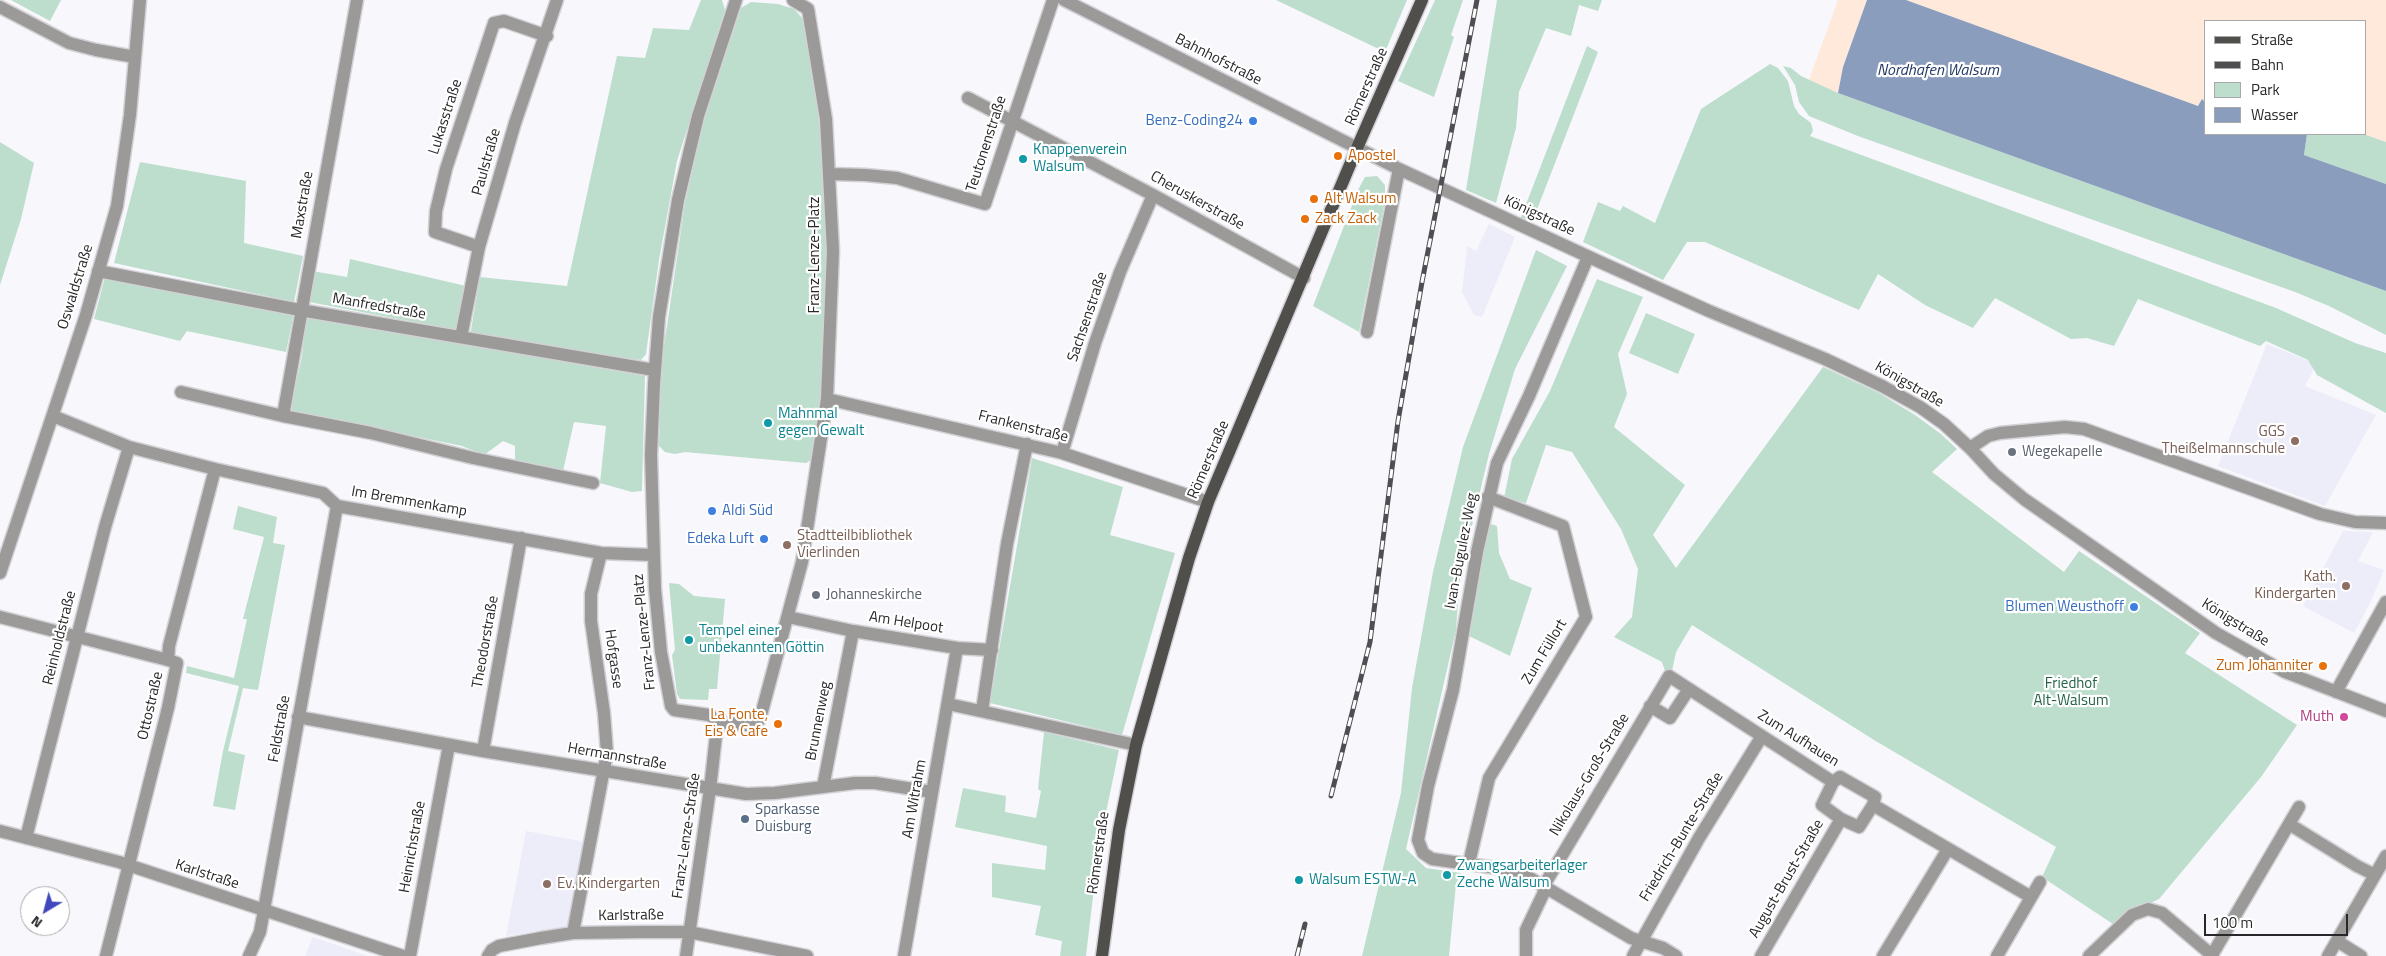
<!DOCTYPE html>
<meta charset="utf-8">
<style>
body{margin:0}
#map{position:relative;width:2386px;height:956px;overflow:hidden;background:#f7f7fc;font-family:"Titillium Web",sans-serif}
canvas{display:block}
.legend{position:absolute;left:2204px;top:20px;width:162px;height:115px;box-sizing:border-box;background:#fff;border:1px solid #a9a9aa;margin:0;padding:6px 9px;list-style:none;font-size:15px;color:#28282a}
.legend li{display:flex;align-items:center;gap:10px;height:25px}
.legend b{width:25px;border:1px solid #a9a9aa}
.north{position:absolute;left:20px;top:886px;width:50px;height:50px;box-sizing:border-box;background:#fff;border:1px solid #a9a9aa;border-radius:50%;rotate:217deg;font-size:14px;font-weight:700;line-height:20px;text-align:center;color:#28282a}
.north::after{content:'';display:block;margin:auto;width:18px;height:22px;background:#4048bd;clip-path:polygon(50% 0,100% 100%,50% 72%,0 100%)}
.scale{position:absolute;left:2204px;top:914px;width:144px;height:22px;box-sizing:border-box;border:2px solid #28282a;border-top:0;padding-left:6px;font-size:15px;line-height:18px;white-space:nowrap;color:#28282a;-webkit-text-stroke:4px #fff;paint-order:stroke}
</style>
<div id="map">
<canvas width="2386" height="956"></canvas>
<ul class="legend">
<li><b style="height:6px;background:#504f4b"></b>Straße</li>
<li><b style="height:6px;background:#4f4f51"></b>Bahn</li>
<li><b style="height:14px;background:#bddecd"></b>Park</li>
<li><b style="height:14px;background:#8b9dbc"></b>Wasser</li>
</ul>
<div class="north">N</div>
<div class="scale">100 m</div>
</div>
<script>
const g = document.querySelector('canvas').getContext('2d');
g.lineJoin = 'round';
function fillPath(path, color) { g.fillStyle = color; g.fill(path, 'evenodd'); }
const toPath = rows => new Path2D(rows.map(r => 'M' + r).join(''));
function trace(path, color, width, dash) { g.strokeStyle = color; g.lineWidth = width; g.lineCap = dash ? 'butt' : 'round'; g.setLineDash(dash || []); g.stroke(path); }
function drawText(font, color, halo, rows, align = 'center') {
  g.font = font + ' "Titillium Web",sans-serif'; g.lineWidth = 4.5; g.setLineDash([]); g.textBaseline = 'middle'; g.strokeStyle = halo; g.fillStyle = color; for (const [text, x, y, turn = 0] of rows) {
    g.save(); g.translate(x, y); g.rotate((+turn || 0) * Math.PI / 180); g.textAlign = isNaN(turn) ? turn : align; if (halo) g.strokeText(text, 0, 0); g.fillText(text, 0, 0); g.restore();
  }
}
const built = toPath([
 [1489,224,1515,237,1482,317,1474,315,1462,292,1467,246,1476,251],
 [2267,344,2316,364,2305,386,2376,415,2325,506,2218,466],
 [2343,531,2373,532,2358,561,2384,570,2371,601,2354,633,2303,606],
 [526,831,586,842,571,926,506,936],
 [313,937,368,956,305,956]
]);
const industrial = toPath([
 [1838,0,1867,0,1843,67,1838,93,1809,80],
 [1906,0,2386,0,2386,184,2307,134,2365,134,2365,21,2205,21,2205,102,2202,99,2198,106]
]);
const green = toPath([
 [11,0,61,0,50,21],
 [701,0,722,0,725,10,677,161,659,260,646,354,641,360,470,336,480,277,567,286,617,56,645,58,653,28,689,30],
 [1276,0,1407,0,1385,52],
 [1435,0,1463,0,1451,35,1454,37,1434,97,1398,81],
 [1497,0,1602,0,1598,11,1579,5,1571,36,1546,28,1519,92,1516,128,1496,203,1466,190],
 [751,2,778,4,794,9,804,20,828,174,830,265,825,336,815,458,806,463,685,452,675,454,665,452,659,446,661,367,685,203,705,116,741,8],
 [1587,46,1598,52,1531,225,1520,220],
 [1770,64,1778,68,1788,81,1794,106,1799,114,1811,123,1813,131,1810,136,2276,308,2355,343,2386,353,2386,413,2317,375,2308,360,2266,341,2260,346,2138,299,2114,346,2087,338,2071,339,1995,298,1973,328,1925,305,1878,274,1859,310,1705,242,1687,242,1663,280,1583,242,1598,202,1620,211,1623,206,1655,223,1701,109],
 [1783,66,1791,68,1801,76,1838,93,2386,291,2386,335,2329,306,2295,292,1858,136,1809,116,1799,102,1795,85],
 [2307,134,2363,134,2386,142,2386,184,2304,155],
 [0,142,34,163,21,219,0,285],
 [140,162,246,181,244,243,303,256,294,302,114,263],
 [1377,176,1385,185,1385,201,1359,332,1313,306,1358,190,1365,177],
 [1536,250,1567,266,1515,369,1489,454,1460,576,1456,630,1406,849,1426,868,1461,873,1456,884,1449,956,1362,956,1401,793,1412,688,1433,572,1463,447],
 [350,259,466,286,457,330,309,302,312,271,347,277],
 [105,277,294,313,286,352,187,331,180,341,94,319],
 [1597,279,1643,297,1618,354,1627,394,1614,427,1685,485,1653,535,1676,568,1823,367,1879,393,1915,415,1941,434,1957,449,1932,472,2064,572,2079,551,2200,633,2185,653,2297,725,2261,777,2159,899,2127,914,2113,924,2042,877,2056,847,1874,740,1692,625,1676,652,1671,676,1666,674,1662,662,1614,637,1632,617,1638,569,1621,529,1572,452,1546,445,1526,503,1504,498,1512,459,1550,391],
 [1646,313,1695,334,1678,374,1629,353],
 [305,317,645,376,642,491,632,492,600,483,606,426,574,422,563,471,515,462,515,446,503,441,484,455,462,446,290,411,302,356],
 [1032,458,1123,487,1110,535,1175,553,1122,735,990,703],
 [238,506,277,517,273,543,285,545,258,690,243,688,228,751,245,755,235,810,213,806,223,751,239,686,186,673,187,666,234,678,247,619,243,619,264,537,233,529],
 [1488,523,1497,526,1499,553,1510,579,1532,588,1510,656,1469,636],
 [669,583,679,584,694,596,725,599,717,689,709,689,708,700,680,699,677,694,672,655,675,650],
 [1044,732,1119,750,1099,846,1086,956,1060,956,1062,941,1035,935,1041,906,992,897,992,863,1045,870,1047,846,955,827,963,788,1006,796,1005,812,1036,818,1041,791,1038,789]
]);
const water = toPath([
 [1867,0,1906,0,2198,106,2202,99,2205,102,2205,134,2307,134,2304,155,2386,184,2386,291,1838,93,1843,67]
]);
const minor = toPath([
 [736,0,698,116,678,200,659,317,654,384,651,455,655,589,661,652,671,706,674,710,709,715,720,722,746,725,756,724,760,719,802,562,827,399,833,251,826,119,808,9,793,0],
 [1064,0,1399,169,1600,262,1709,311,1825,359,1882,386,1920,407,1944,424,1970,448,1994,474,2024,499,2216,633,2285,672,2386,711],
 [0,7,69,43,96,50,135,57],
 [968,98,1153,195,1304,278],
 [830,174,865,175,897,178,985,204,1053,0],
 [479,247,435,232,436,211,446,169,494,23,504,21,547,36],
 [1588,257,1529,396,1497,463,1477,552,1453,690,1428,786,1418,840,1423,853,1432,859,1518,871,1631,938,1663,948,1676,956],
 [98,271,300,310,654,370],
 [1367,332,1399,169],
 [461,337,479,247,515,123,557,0],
 [181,392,283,416,371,433,473,458,593,483],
 [827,399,1062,453,1208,502],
 [53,416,129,447,215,469,323,493,337,506,601,553,653,555],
 [283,416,357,0],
 [1970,448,1988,436,2000,433,2065,427,2084,429,2320,514,2355,522,2386,523],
 [1062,453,1095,343,1120,272,1153,195],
 [0,573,86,315,117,206,130,115,140,0],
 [0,617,168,660],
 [788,617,853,631,957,648,992,650],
 [2336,692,2386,602],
 [948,704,1136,745],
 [1650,706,1670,718,1689,689],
 [982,711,1007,544,1027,444],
 [298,717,483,751,746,794,775,793,855,783,875,783,932,792],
 [483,751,521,538],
 [1840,777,1875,797,1873,805,1859,827,1841,819,1822,805,1833,782,1840,777],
 [823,787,853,631],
 [1873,805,2031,897],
 [2289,824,2357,866,2375,875],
 [0,831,119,862,403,956],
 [26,838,105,527,129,447],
 [1469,863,1489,778,1586,617,1563,526,1488,497],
 [1543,887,1669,676,1833,782],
 [573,933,607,753,604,713,591,621,591,594,601,553],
 [2337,941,2361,956],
 [2212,955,2299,807],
 [106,956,168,708,177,663,168,660,169,646,215,469],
 [249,956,260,932,337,506],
 [410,956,449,745],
 [488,956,492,950,499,946,541,938,573,933,643,932,689,932,807,956],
 [686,956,710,789,716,735,720,722],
 [904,956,957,648],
 [1526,956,1526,930,1546,888],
 [1633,956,1699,838,1762,736],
 [1761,956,1841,819],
 [1883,956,1948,849],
 [1997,956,2040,882],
 [2089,956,2132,915,2148,909,2162,913,2213,956],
 [2328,956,2386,856]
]);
const major = toPath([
 [1102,956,1119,830,1136,745,1189,558,1208,502,1357,148,1422,0]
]);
const rail = toPath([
 [1331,796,1370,642,1398,421,1422,282,1477,0],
 [1297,956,1305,924]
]);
const markers = [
 [1253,121,5,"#3f7fe0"],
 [1338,156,5,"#e8710a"],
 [1023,159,5,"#0f9aa8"],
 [1314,199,5,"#e8710a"],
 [1305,219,5,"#e8710a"],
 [768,423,5,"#0f9aa8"],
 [2295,441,5,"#8d6e63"],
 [2012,452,5,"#6b7280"],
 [712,511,5,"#3f7fe0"],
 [764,539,5,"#3f7fe0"],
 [787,545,5,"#8d6e63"],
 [2346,586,5,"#8d6e63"],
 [816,595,5,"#6b7280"],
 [2134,607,5,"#3f7fe0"],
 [689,640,5,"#0f9aa8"],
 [2323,666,5,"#e8710a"],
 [2344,717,5,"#d1479c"],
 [778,724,5,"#e8710a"],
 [745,819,5,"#5c6f8a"],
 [1447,875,5,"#0f9aa8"],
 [1299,880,5,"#0f9aa8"],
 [547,884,5,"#8d6e63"]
];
const streetNames = [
 ["Bahnhofstraße",1218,60,27],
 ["Römerstraße",1367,87,-66],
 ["Lukasstraße",446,117,-72],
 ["Teutonenstraße",987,144,-72],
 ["Paulstraße",487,162,-74],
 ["Cheruskerstraße",1197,201,29],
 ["Maxstraße",303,205,-80],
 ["Königstraße",1539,216,25],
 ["Franz-Lenze-Platz",815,255,-90],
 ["Oswaldstraße",76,287,-73],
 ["Manfredstraße",379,307,10],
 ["Sachsenstraße",1088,317,-71],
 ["Königstraße",1909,385,30],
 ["Frankenstraße",1023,427,14],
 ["Römerstraße",1209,460,-67],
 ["Im Bremmenkamp",409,502,10],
 ["Ivan-Bugulez-Weg",1462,551,-79],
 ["Am Helpoot",906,623,9],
 ["Königstraße",2235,623,32],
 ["Franz-Lenze-Platz",645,632,-96],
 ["Reinholdstraße",60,638,-76],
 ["Theodorstraße",486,642,-80],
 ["Zum Füllort",1545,652,-59],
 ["Hofgasse",613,659,82],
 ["Ottostraße",151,706,-77],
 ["Brunnenweg",819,721,-79],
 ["Feldstraße",280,729,-80],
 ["Zum Aufhauen",1798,739,32],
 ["Hermannstraße",617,757,10],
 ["Nikolaus-Groß-Straße",1590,775,-59],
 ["Am Witrahm",915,799,-80],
 ["Franz-Lenze-Straße",687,836,-82],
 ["Friedrich-Bunte-Straße",1682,837,-59],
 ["Heinrichstraße",413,847,-80],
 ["Römerstraße",1099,853,-82],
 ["Karlstraße",207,875,18],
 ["August-Brust-Straße",1787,879,-60],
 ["Karlstraße",631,916,-1]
];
const shopNames = [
 ["Benz-Coding24",1243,121],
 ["Aldi Süd",722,511,"left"],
 ["Edeka Luft",754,539],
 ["Blumen Weusthoff",2124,607]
];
const cultureNames = [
 ["Knappenverein",1033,150],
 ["Walsum",1033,167],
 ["Mahnmal",778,414],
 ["gegen Gewalt",778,431],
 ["Tempel einer",699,631],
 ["unbekannten Göttin",699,648],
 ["Zwangsarbeiterlager",1457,866],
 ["Zeche Walsum",1457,883],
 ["Walsum ESTW-A",1309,880]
];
const foodNames = [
 ["Apostel",1348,156],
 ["Alt Walsum",1324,199],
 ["Zack Zack",1315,219],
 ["Zum Johanniter",2313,666,"right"],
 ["La Fonte,",768,715,"right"],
 ["Eis & Cafe",768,732,"right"]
];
const educationNames = [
 ["GGS",2285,432],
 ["Theißelmannschule",2285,449],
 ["Stadtteilbibliothek",797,536,"left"],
 ["Vierlinden",797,553,"left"],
 ["Kath.",2336,577],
 ["Kindergarten",2336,594],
 ["Ev. Kindergarten",557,884,"left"]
];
const worshipNames = [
 ["Wegekapelle",2022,452],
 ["Johanneskirche",826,595]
];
const parkNames = [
 ["Friedhof",2071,684],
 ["Alt-Walsum",2071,701]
];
const hotelNames = [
 ["Muth",2334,717]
];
const serviceNames = [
 ["Sparkasse",755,810],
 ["Duisburg",755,827]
];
const waterNames = [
 ["Nordhafen Walsum",1938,71]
];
fillPath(built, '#edecf9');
fillPath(industrial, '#fee9db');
fillPath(green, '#bddecd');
fillPath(water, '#8b9dbc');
trace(minor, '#d2d2d6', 15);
trace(major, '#d2d2d6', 15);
trace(minor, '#9b9a98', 12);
trace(major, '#504f4b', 12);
trace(rail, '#4f4f51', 5);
trace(rail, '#fff', 3, [9]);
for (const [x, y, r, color] of markers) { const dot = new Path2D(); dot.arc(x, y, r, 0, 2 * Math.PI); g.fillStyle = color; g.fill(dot); trace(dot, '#fff', 2); }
drawText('15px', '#28282a', '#fff', streetNames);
drawText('15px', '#366cbe', '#fff', shopNames, 'right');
drawText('15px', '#0d838f', '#fff', cultureNames, 'left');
drawText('15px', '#c56008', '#fff', foodNames, 'left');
drawText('15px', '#785e54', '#fff', educationNames, 'right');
drawText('15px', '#5b616d', '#fff', worshipNames, 'left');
drawText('15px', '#226349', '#fff', parkNames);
drawText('15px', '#b23c85', '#fff', hotelNames, 'right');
drawText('15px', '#4e5e75', '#fff', serviceNames, 'left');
drawText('italic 16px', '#233a65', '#fff', waterNames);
</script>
